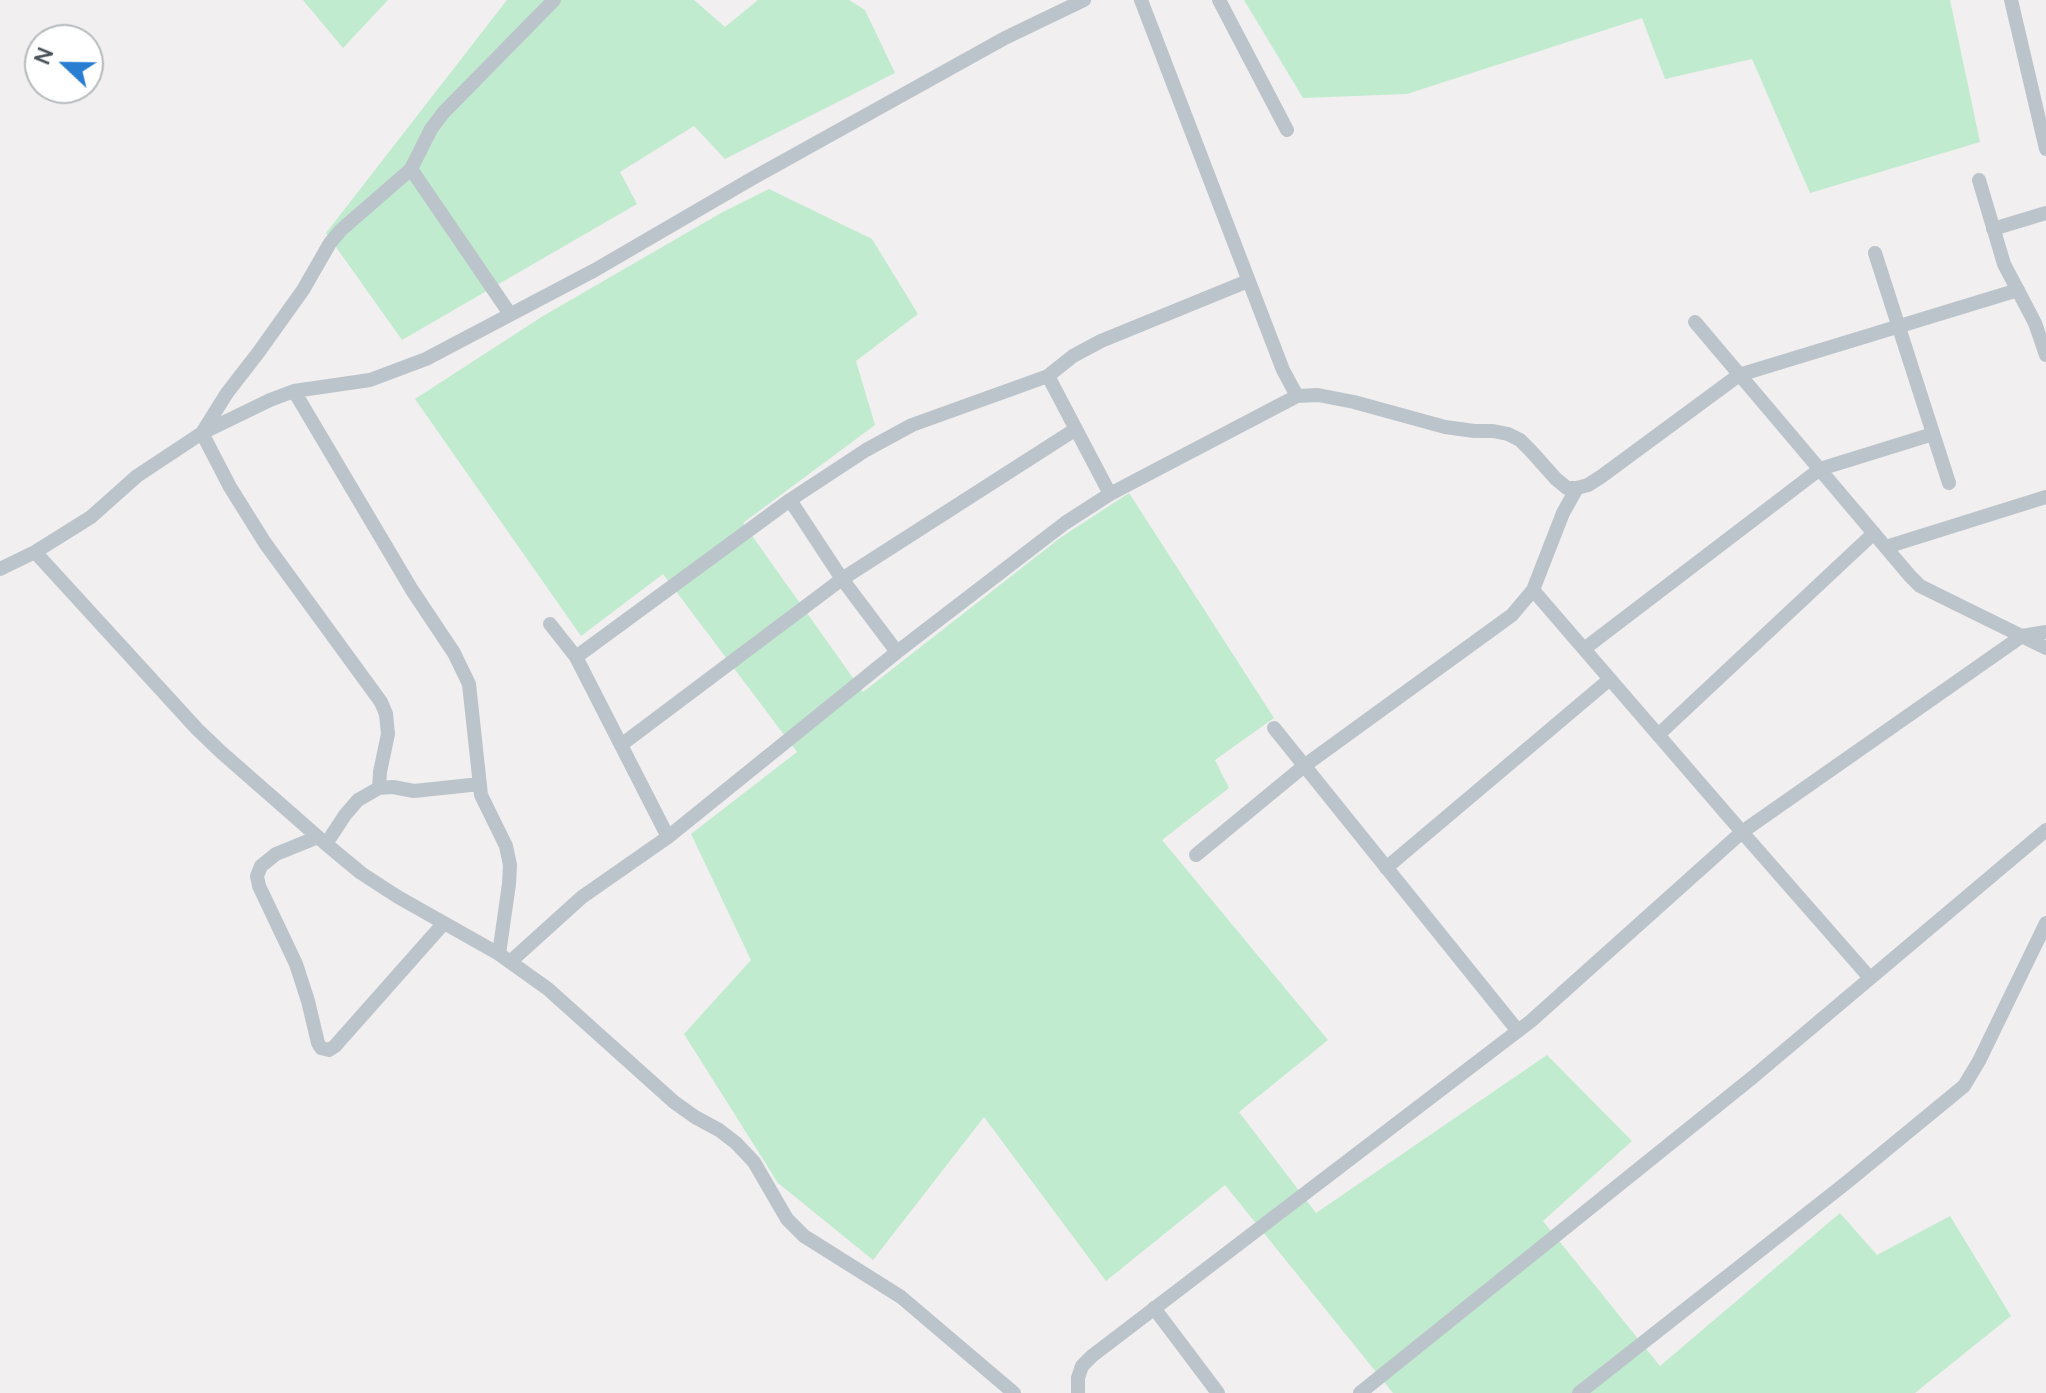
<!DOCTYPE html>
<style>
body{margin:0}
#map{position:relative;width:2046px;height:1393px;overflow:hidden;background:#f1efef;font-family:Manrope,sans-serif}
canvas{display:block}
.north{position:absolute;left:24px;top:24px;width:80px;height:80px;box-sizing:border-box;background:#fff;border:2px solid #b6babd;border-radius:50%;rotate:292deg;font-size:22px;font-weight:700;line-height:32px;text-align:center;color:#49535b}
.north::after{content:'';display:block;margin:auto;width:28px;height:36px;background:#297ed1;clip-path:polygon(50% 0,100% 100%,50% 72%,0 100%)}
</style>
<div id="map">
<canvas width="2046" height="1393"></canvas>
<div class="north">N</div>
</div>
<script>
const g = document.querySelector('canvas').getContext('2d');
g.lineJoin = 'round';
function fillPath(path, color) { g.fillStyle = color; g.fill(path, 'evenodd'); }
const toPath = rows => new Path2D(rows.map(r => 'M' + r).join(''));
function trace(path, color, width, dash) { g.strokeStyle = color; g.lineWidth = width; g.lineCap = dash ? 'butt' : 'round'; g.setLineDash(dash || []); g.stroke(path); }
const green = toPath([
 [303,0,388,0,343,48],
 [507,0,694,0,725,27,758,0,849,0,865,10,895,73,725,159,694,126,620,172,637,204,402,340,326,233],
 [1244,0,1950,0,1980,142,1810,193,1752,59,1665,79,1642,18,1407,94,1303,98],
 [769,189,872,239,918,314,856,361,875,425,743,523,863,692,1060,538,1129,493,1274,718,1215,760,1229,788,1162,840,1328,1040,1239,1112,1316,1213,1547,1055,1632,1141,1543,1221,1660,1366,1840,1213,1877,1255,1950,1216,2011,1316,1915,1393,1393,1393,1225,1185,1106,1281,984,1117,873,1260,778,1183,684,1034,751,960,691,834,797,752,663,574,581,636,415,399,543,316,721,213]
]);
const street = toPath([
 [1141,0,1283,370,1297,396],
 [1219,0,1287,130],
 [2011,0,2046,149],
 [411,169,510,314],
 [1979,180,2004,264,2035,323,2046,355],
 [1993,229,2046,213],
 [1875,253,1949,483],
 [1695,322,1910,576,1920,586,2046,648],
 [1048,376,1110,494],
 [294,391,412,590,454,653,469,684,481,795,506,846,510,865,509,884,499,954],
 [790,500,842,579,897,652],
 [1886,547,2046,497],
 [35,552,197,729,221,752,326,844,361,873,398,897,499,954,548,989,674,1102,695,1117,719,1130,736,1143,754,1162,787,1219,804,1236,901,1297,1014,1393],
 [0,569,35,552,91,517,137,476,202,433,270,400,294,391,370,380,426,359,595,270,753,178,1005,38,1084,0],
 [1533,590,1742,832,1870,978],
 [550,624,576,657,668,837],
 [1584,649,1820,469,1933,434],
 [576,657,790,500,866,450,912,425,1048,376,1073,356,1101,341,1248,281],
 [1274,728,1518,1031],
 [1658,735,1874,533],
 [621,745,842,579,1076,429],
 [379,788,380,772,388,734,386,714,381,702,265,543,230,487,202,433,227,393,258,353,303,290,330,243,341,230,411,169,431,129,444,112,554,0],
 [318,837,276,854,261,866,257,876,259,886,296,964,308,1001,318,1043,321,1048,329,1050,335,1046,444,923],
 [326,844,345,815,358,800,379,788,393,787,414,791,480,784],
 [1196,855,1304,766,1512,615,1533,590,1563,513,1577,488],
 [1386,868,1610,679],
 [510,962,582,897,668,837,897,652,1065,523,1110,494,1297,396,1318,395,1354,402,1445,427,1474,431,1493,431,1508,434,1520,440,1531,451,1556,479,1567,488,1577,488,1588,485,1602,476,1739,375,2018,290],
 [1154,1308,1218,1393],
 [1078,1393,1078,1378,1082,1366,1092,1356,1531,1021,1742,832,2022,636,2046,632],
 [1360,1393,1753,1077,2046,830],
 [1579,1393,1846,1183,1964,1086,1979,1061,2046,923]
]);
fillPath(green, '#c1ebcf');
trace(street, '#bcc4cb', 14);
</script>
